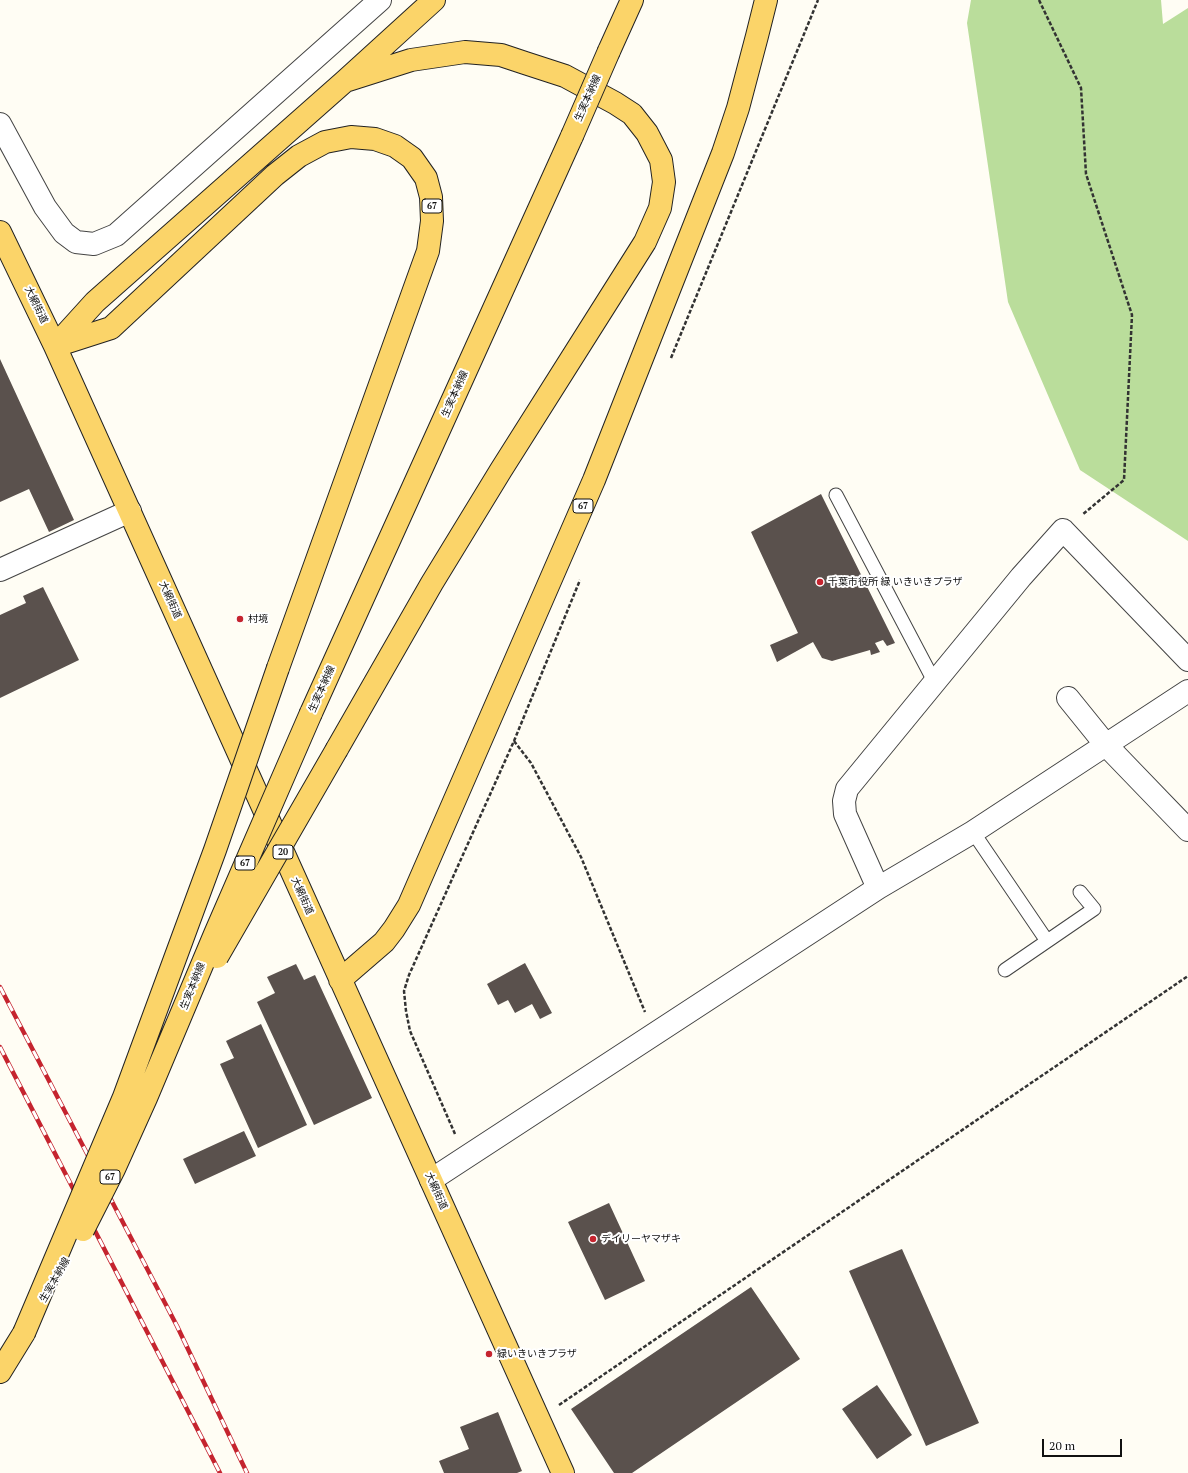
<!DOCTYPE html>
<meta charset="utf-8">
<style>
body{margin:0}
#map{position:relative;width:1188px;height:1473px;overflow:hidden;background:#fffdf4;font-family:"PT Serif",serif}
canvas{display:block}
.scale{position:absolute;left:1042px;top:1439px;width:80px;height:18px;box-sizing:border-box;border:2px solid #111;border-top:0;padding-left:5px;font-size:12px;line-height:14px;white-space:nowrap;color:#111;-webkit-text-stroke:3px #fff;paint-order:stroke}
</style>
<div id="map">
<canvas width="1188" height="1473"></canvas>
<div class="scale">20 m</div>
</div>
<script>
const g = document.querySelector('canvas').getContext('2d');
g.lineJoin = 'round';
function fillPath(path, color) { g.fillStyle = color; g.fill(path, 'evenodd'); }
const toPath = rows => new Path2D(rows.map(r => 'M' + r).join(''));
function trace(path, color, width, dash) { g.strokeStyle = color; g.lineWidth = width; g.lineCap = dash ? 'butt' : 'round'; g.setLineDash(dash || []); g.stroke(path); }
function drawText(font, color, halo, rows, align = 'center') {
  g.font = font + ' "PT Serif","Noto Sans JP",serif'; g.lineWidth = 4; g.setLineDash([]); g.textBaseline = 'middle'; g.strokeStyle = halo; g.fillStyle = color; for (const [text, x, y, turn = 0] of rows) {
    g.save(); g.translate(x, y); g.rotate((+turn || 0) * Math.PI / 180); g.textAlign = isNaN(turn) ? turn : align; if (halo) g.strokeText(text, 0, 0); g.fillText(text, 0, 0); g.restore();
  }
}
const forest = toPath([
 [971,0,1161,0,1163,24,1188,8,1188,541,1080,470,1008,302,967,23]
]);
const building = toPath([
 [0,359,74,520,49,532,29,489,0,502],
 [821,494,895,643,887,646,883,640,875,643,880,652,871,655,870,650,832,661,822,658,813,642,777,662,770,645,798,633,751,532],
 [43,587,79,660,0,698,0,615,26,603,23,596],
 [525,963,552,1013,540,1019,532,1004,515,1013,508,1000,498,1005,487,984],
 [296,964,304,980,315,975,372,1098,314,1125,257,1002,275,993,267,977],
 [261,1024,307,1125,258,1148,220,1064,234,1058,226,1041],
 [244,1131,256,1156,195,1184,183,1159],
 [609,1203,645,1281,605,1300,568,1222],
 [902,1249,979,1423,926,1446,849,1271],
 [751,1287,800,1359,632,1473,614,1473,571,1409],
 [877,1385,912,1435,877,1459,842,1409],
 [498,1412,522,1471,517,1473,444,1473,439,1461,469,1449,460,1427]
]);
const path = toPath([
 [1039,0,1081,88,1086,174,1132,315,1124,480,1082,515],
 [671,358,818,0],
 [514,741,531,763,581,857,645,1012],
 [455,1134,410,1031,406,1011,404,991,409,975,514,741,580,580],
 [559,1405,1188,976]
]);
const lane = toPath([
 [836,495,935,683],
 [973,832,1047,941],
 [1005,970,1094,909,1080,892]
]);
const street = toPath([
 [0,124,45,207,64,233,76,242,94,244,116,235,380,0],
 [0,570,130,511],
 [1068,698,1106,745,1188,830],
 [878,888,845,814,844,801,847,789,1021,577,1063,530,1188,660],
 [431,1180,878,888,973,832,1188,691]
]);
const primary = toPath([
 [609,51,632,0],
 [0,232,55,346,563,1473],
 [56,345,95,302,345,81,434,0],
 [55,346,111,328,275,175,299,156,325,142,351,137,375,139,395,146,412,158,426,178,431,197,432,221,428,251,278,668],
 [311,713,572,136],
 [337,749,432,583,501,470,645,242,660,208,664,182,661,160,647,133,632,114,615,103,565,76,525,63,501,55,465,52,411,60,345,81],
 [340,980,384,942,394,929,409,905,594,480,723,153,738,108,757,36,766,0],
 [0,1372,24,1333]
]);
const rail = toPath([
 [0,987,177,1326,247,1473],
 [0,1047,220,1473]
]);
const primaryBridge = toPath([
 [572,136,609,51],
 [217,957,337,749],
 [83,1230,114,1169,146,1098,215,934,311,713],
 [24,1333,124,1097,215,850,278,668]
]);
const markers = [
 [820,582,4,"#c5242f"],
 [240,619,4,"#c5242f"],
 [593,1239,4,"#c5242f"],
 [489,1354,4,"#c5242f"]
];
const shields = [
 [432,206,20],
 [583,506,20],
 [283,852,20],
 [245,863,20],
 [110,1177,20]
];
const shieldNames = [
 ["67",432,206],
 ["67",583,506],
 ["20",283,852],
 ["67",245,863],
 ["67",110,1177]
];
const streetNames = [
 ["生実本納線",588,98,-66],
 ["大網街道",36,305,64],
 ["生実本納線",455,394,-66],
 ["大網街道",170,600,66],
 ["生実本納線",322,689,-66],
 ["大網街道",302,896,66],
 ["生実本納線",193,986,-68],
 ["大網街道",436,1191,66],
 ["生実本納線",55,1280,-60]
];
const poiNames = [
 ["千葉市役所 緑 いきいきプラザ",828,582],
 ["村境",248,619],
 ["デイリーヤマザキ",601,1239],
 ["緑いきいきプラザ",497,1354]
];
fillPath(forest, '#badd9b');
fillPath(building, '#5a514d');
trace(lane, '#444', 15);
trace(street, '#444', 24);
trace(primary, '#222', 24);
trace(path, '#333', 2.5, [4, 2]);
trace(lane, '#fff', 13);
trace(street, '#fff', 22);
trace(primary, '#fbd469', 22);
trace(rail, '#c5242f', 4.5);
trace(rail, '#fff', 3, [9]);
trace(primaryBridge, '#222', 24, []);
trace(primaryBridge, '#fbd469', 22);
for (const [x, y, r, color] of markers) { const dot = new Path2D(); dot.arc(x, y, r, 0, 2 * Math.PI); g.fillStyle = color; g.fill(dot); trace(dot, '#fff', 1.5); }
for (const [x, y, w] of shields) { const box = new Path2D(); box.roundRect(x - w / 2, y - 7, w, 14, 3); g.fillStyle = '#fff'; g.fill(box); trace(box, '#111', 1); }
drawText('bold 9px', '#111', null, shieldNames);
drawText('10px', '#111', '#fff', streetNames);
drawText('10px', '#111', '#fff', poiNames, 'left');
</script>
